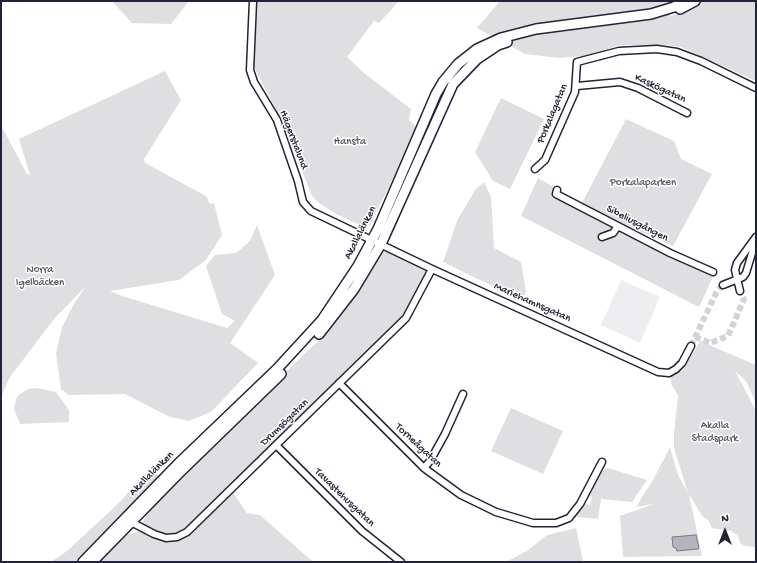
<!DOCTYPE html>
<meta charset="utf-8">
<style>
body{margin:0}
#map{position:relative;width:757px;height:563px;overflow:hidden;background:#fff;font-family:"Gochi Hand",sans-serif}
canvas{display:block}
.frame{position:absolute;inset:0;border:2px solid #22223b;pointer-events:none}
.north{position:absolute;left:705px;top:511px;width:40px;height:40px;-webkit-text-stroke:3px #fff;paint-order:stroke;rotate:0deg;font-size:11px;font-weight:700;line-height:16px;text-align:center;color:#22223b}
.north::after{content:'';display:block;margin:auto;width:14px;height:18px;background:#22223b;clip-path:polygon(50% 0,100% 100%,50% 72%,0 100%)}
</style>
<div id="map">
<canvas width="757" height="563"></canvas>
<div class="frame"></div>
<div class="north">N</div>
</div>
<script>
const g = document.querySelector('canvas').getContext('2d');
g.lineJoin = 'round';
function fillPath(path, color) { g.fillStyle = color; g.fill(path, 'evenodd'); }
const toPath = rows => new Path2D(rows.map(r => 'M' + r).join(''));
function trace(path, color, width, dash) { g.strokeStyle = color; g.lineWidth = width; g.lineCap = dash ? 'butt' : 'round'; g.setLineDash(dash || []); g.stroke(path); }
function drawText(font, color, halo, rows, align = 'center') {
  g.font = font + ' "Gochi Hand",sans-serif'; g.lineWidth = 3; g.setLineDash([]); g.textBaseline = 'middle'; g.strokeStyle = halo; g.fillStyle = color; for (const [text, x, y, turn = 0] of rows) {
    g.save(); g.translate(x, y); g.rotate((+turn || 0) * Math.PI / 180); g.textAlign = isNaN(turn) ? turn : align; if (halo) g.strokeText(text, 0, 0); g.fillText(text, 0, 0); g.restore();
  }
}
const built = toPath([
 [621,280,660,297,640,343,601,325]
]);
const green = toPath([
 [112,1,189,1,171,24,132,23],
 [257,1,399,1,379,23,374,21,347,57,364,73,411,109,409,120,418,128,370,225,365,227,336,214,319,203,312,196,284,125,253,65],
 [500,1,676,1,668,5,670,16,681,13,700,1,756,1,756,81,681,47,666,45,620,45,585,56,559,58,525,54,477,28],
 [165,71,181,100,144,159,145,163,206,196,210,204,214,203,222,235,206,260,179,280,110,291,122,296,227,328,235,321,222,314,206,266,215,255,236,253,250,241,257,225,275,275,230,343,258,363,211,412,189,421,170,417,125,394,69,395,61,389,56,354,62,327,74,304,85,287,54,319,10,377,1,397,1,125,27,174,30,175,19,139],
 [501,98,544,119,510,189,493,181,475,152],
 [626,119,674,141,681,159,712,174,673,246,601,214,713,277,699,307,521,216,538,178,582,203],
 [484,182,491,197,494,248,521,262,526,292,521,300,443,262,457,221,475,190],
 [390,251,427,270,404,315,230,488,247,513,260,515,313,562,100,562,125,535,137,532,148,512,300,358,323,337,383,252],
 [700,341,756,365,756,403,746,381,735,371,756,411,756,547,745,546,741,544,737,535,731,531,712,528,708,520,702,516,689,494,702,556,623,557,620,516,654,504,636,507,654,478,670,447,678,475,688,493,674,448,674,434,678,395,671,384,671,376,683,370],
 [37,388,56,392,69,410,69,422,20,424,14,409,17,396,28,389],
 [511,408,563,431,543,474,491,451],
 [608,468,647,480,632,502,601,499,598,519,576,517,584,503,590,505,592,497,588,495,596,475],
 [150,473,163,476,79,562,51,562,67,551,121,501,141,477],
 [576,528,583,562,506,562,527,551,547,535]
]);
const water = toPath([
 [696,535,699,548,698,549,677,551,676,548,673,547,672,537,696,535]
]);
const streetTunnel = toPath([
 [695,337,710,343,728,336,744,299,740,291],
 [691,346,717,291,723,285]
]);
const street = toPath([
 [253,1,250,70,254,82,277,120,298,181,303,202,311,211,432,269,658,372,669,373,676,369,682,363,691,346],
 [577,86,620,82,638,88,687,113],
 [535,169,545,160,575,92,577,62,619,51,657,49,677,52,701,61,756,88],
 [557,190,556,194,670,253,713,272],
 [602,237,613,233,618,226],
 [723,285,743,277,746,273,756,240],
 [740,291,735,270,737,263,756,237],
 [339,383,424,468,461,495,496,512,533,523,556,523,569,518,580,504,602,462],
 [276,445,362,531,401,562],
 [424,468,430,461,445,434,463,394],
 [129,521,154,534,166,538,177,537,187,532,406,318,432,269]
]);
const secondary = toPath([
 [680,9,695,1],
 [319,334,354,289,381,244,453,84,477,59,498,45,507,42],
 [83,562,181,461,277,369,322,320,358,266,378,229,436,94,443,82,458,64,477,49,501,38,536,29,651,14,674,7,685,1],
 [92,562,178,474,281,374]
]);
const streetNames = [
 ["Kaskögatan",660,89,25],
 ["Porkalagatan",553,114,-67],
 ["Hägerstalund",293,140,69],
 ["Sibeliusgången",637,224,27],
 ["Akallalänken",361,233,-63],
 ["Mariehamnsgatan",532,303,24],
 ["Drumsögatan",285,423,-44],
 ["Torneågatan",418,446,43],
 ["Akallalänken",152,474,-45],
 ["Tavastehusgatan",344,498,44]
];
const parkNames = [
 ["Hansta",350,142],
 ["Porkalaparken",643,183],
 ["Norra",40,270],
 ["Igelbäcken",40,283],
 ["Akalla",715,426],
 ["Stadspark",715,439]
];
fillPath(built, '#eeeef1');
fillPath(green, '#dfdfe2');
fillPath(water, '#b4b4bc');
trace(water, '#7a7a88', 1);
trace(streetTunnel, '#d3d3d8', 6, [6, 3]);
trace(street, '#22223b', 9);
trace(secondary, '#22223b', 12);
trace(street, '#fff', 6);
trace(secondary, '#fff', 9);
drawText('11px', '#22223b', '#fff', streetNames);
drawText('11px', '#5b5b6d', '#fff', parkNames);
</script>
